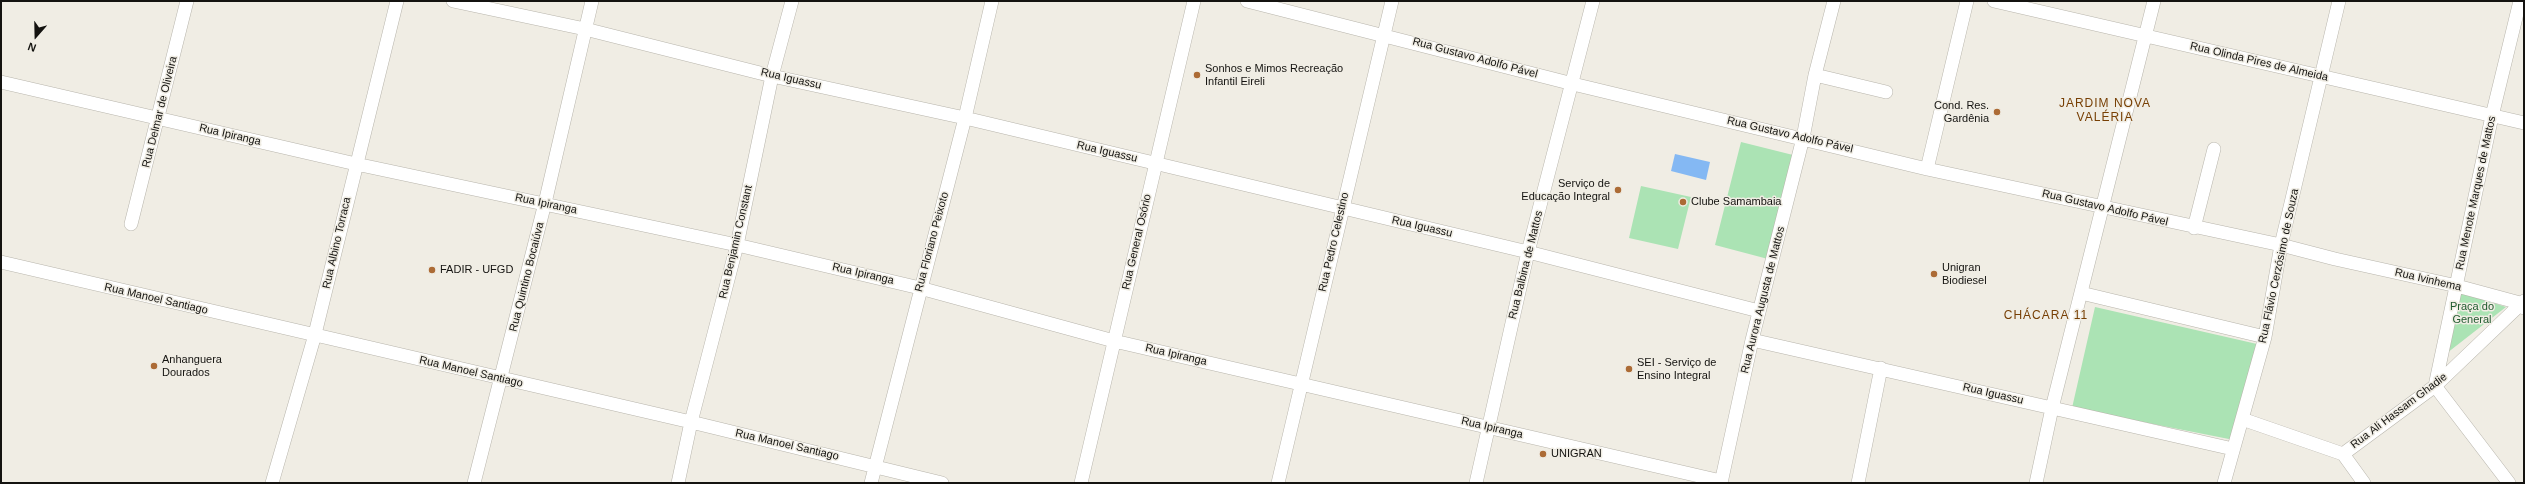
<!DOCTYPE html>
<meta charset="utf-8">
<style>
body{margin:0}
#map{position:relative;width:2525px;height:484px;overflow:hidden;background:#f0ede4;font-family:Arial,sans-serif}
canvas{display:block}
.frame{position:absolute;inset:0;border:2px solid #141310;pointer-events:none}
.north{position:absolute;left:16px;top:16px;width:40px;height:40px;-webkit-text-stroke:3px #f0ede4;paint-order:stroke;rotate:200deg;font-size:11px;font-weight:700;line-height:16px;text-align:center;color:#141310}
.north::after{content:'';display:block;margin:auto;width:14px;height:18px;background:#141310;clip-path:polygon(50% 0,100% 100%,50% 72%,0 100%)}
</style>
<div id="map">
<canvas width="2525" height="484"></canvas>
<div class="frame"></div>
<div class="north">N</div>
</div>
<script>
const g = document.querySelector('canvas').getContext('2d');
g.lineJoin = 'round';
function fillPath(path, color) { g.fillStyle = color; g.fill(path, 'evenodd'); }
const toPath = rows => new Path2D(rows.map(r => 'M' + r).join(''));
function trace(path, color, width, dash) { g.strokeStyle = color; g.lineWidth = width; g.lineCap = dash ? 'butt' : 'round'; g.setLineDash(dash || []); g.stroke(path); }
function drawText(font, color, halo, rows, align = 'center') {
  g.font = font + ' Arial,sans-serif'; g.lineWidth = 3; g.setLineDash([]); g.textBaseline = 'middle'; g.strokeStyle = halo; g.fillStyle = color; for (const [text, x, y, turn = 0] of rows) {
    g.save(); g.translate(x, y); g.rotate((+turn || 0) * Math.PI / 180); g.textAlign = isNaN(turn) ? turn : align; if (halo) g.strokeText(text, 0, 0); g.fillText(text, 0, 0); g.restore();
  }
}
const green = toPath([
 [1741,142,1793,155,1768,259,1715,245],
 [1641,186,1691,197,1678,249,1629,238],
 [2461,292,2506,307,2447,353],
 [2095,307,2257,344,2239,441,2072,408]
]);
const water = toPath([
 [1675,154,1710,162,1706,180,1671,171]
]);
const minor = toPath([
 [453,1,585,29,772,76,965,118,1528,252,1759,311],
 [1247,1,1573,84,1927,169,2281,245,2335,259,2457,286,2520,303,2524,308],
 [1994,1,2524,123],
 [1815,75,1886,92],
 [1,82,356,164,737,245,920,288,1114,341,1721,481],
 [1927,169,1967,1],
 [131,224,187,1],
 [2194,228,2214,149],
 [1,262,691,422,942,483],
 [2081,293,2265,337],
 [1752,340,2233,449],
 [2242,419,2343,454],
 [2343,454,2435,386,2524,301],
 [2343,454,2364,483],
 [272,483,314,338,397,1],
 [474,483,545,203,592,1],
 [678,483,691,422,737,245,772,76,792,1],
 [871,483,965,118,992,1],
 [1081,483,1194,1],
 [1278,483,1392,1],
 [1476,483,1528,252,1593,1],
 [1721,483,1752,340,1803,138,1815,75,1834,1],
 [1858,483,1881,368],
 [2036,483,2052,408,2154,1],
 [2224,483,2265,337,2281,245,2339,1],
 [2509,483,2435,386,2492,116,2520,1]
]);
const markers = [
 [1197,75,4,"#ac6b35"],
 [1997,112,4,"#ac6b35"],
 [1618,190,4,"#ac6b35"],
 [1683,202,4,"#ac6b35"],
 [432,270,4,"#ac6b35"],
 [1934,274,4,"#ac6b35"],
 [154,366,4,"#ac6b35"],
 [1629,369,4,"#ac6b35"],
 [1543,454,4,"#ac6b35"]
];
const streetNames = [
 ["Rua Gustavo Adolfo Pável",1475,58,15],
 ["Rua Olinda Pires de Almeida",2259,62,13],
 ["Rua Iguassu",791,79,13],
 ["Rua Delmar de Oliveira",160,112,-76],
 ["Rua Ipiranga",230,135,13],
 ["Rua Gustavo Adolfo Pável",1790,135,13],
 ["Rua Iguassu",1107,152,13],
 ["Rua Menote Marques de Mattos",2476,193,-78],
 ["Rua Ipiranga",546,204,12],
 ["Rua Gustavo Adolfo Pável",2105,208,13],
 ["Rua Iguassu",1422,227,13],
 ["Rua Benjamin Constant",736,242,-77],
 ["Rua Floriano Peixoto",932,242,-75],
 ["Rua General Osório",1137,242,-77],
 ["Rua Pedro Celestino",1334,242,-77],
 ["Rua Albino Torraca",337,243,-77],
 ["Rua Balbina de Mattos",1526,265,-76],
 ["Rua Flávio Cerzósimo de Souza",2279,266,-78],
 ["Rua Ipiranga",863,274,13],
 ["Rua Quintino Bocaiúva",527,277,-76],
 ["Rua Ivinhema",2428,280,13],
 ["Rua Manoel Santiago",156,299,13],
 ["Rua Aurora Augusta de Mattos",1763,300,-76],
 ["Rua Ipiranga",1176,355,13],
 ["Rua Manoel Santiago",471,372,13],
 ["Rua Iguassu",1993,394,13],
 ["Rua Ali Hassam Ghadie",2399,411,-37],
 ["Rua Ipiranga",1492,428,13],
 ["Rua Manoel Santiago",787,445,13]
];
const poiNames = [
 ["Sonhos e Mimos Recreação",1205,69],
 ["Infantil Eireli",1205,82],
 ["Cond. Res.",1989,106,"right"],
 ["Gardênia",1989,119,"right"],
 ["Serviço de",1610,184,"right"],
 ["Educação Integral",1610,197,"right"],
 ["Clube Samambaia",1691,202],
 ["Unigran",1942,268],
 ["Biodiesel",1942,281],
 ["FADIR - UFGD",440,270],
 ["Anhanguera",162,360],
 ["Dourados",162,373],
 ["SEI - Serviço de",1637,363],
 ["Ensino Integral",1637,376],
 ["UNIGRAN",1551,454]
];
const parkNames = [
 ["Praça do",2472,307],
 ["General",2472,320]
];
const neighbourhoodNames = [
 ["JARDIM NOVA",2105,104],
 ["VALÉRIA",2105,118],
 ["CHÁCARA 11",2046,316]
];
fillPath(green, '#abe3b4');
fillPath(water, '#84b8f3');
trace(minor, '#b8b5ac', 14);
trace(minor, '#fff', 13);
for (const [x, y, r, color] of markers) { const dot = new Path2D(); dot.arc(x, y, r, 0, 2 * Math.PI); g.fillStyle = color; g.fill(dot); trace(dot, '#f0ede4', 1.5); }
drawText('11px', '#141310', '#f0ede4', streetNames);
drawText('11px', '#141310', '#f0ede4', poiNames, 'left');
drawText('11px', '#205b2f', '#f0ede4', parkNames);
g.letterSpacing = '1px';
drawText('12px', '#773f04', '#f0ede4', neighbourhoodNames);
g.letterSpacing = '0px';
</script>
